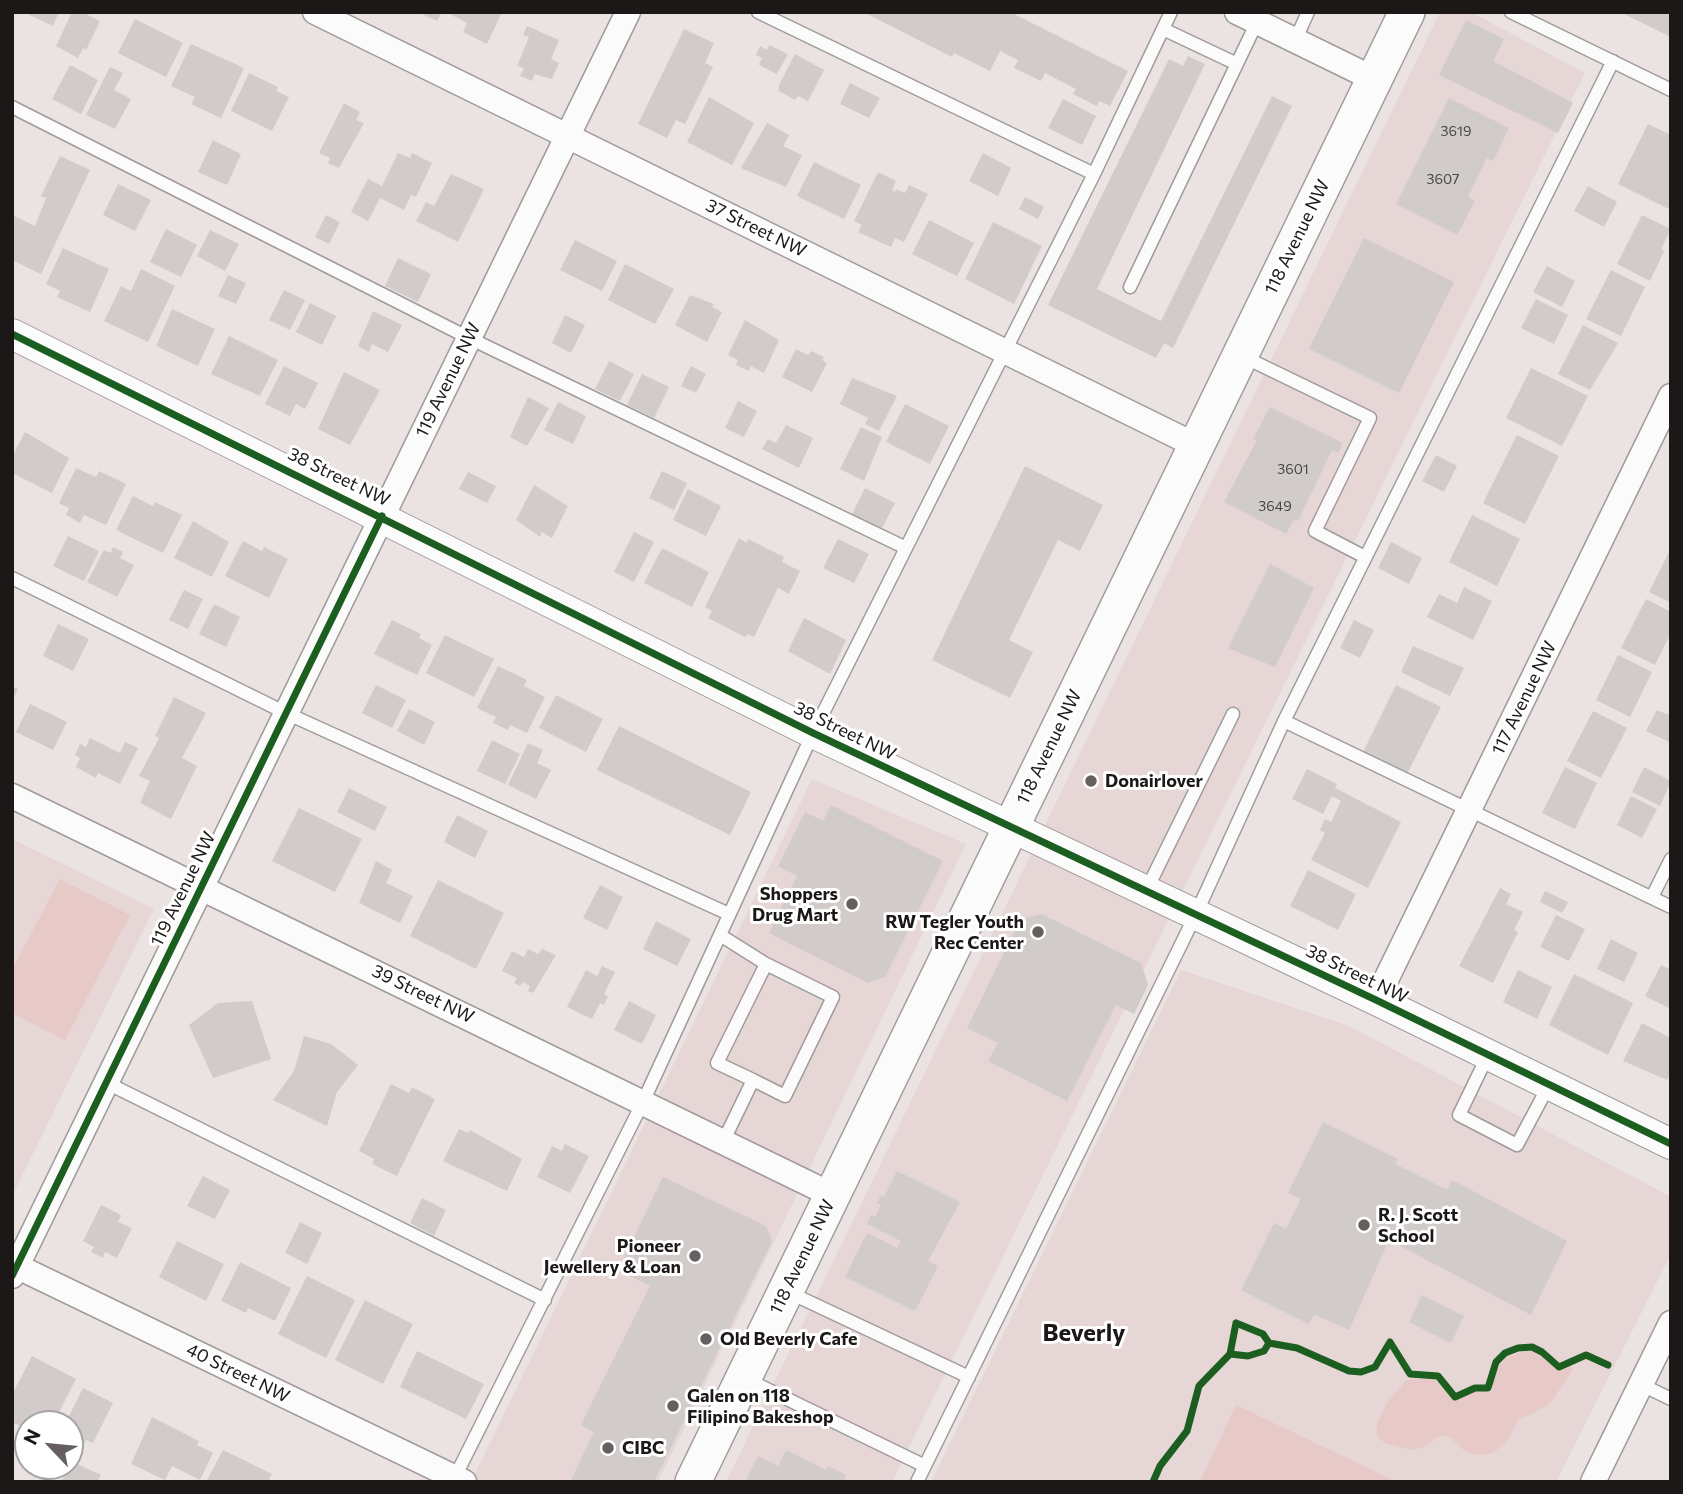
<!DOCTYPE html>
<style>
body{margin:0}
#map{position:relative;width:1683px;height:1494px;overflow:hidden;background:#eae3e2;font-family:Commissioner,sans-serif}
canvas{display:block}
.frame{position:absolute;inset:0;border:14px solid #1d1818;pointer-events:none}
.north{position:absolute;left:14px;top:1410px;width:70px;height:70px;box-sizing:border-box;background:#fff;border:2px solid #a5a3a3;border-radius:50%;rotate:296deg;font-size:19px;font-weight:700;line-height:28px;text-align:center;color:#1d1818}
.north::after{content:'';display:block;margin:auto;width:24px;height:32px;background:#655f5f;clip-path:polygon(50% 0,100% 100%,50% 72%,0 100%)}
</style>
<div id="map">
<canvas width="1683" height="1494"></canvas>
<div class="frame"></div>
<div class="north">N</div>
</div>
<script>
const g = document.querySelector('canvas').getContext('2d');
g.lineJoin = 'round';
function fillPath(path, color) { g.fillStyle = color; g.fill(path, 'evenodd'); }
const toPath = rows => new Path2D(rows.map(r => 'M' + r).join(''));
function trace(path, color, width, dash) { g.strokeStyle = color; g.lineWidth = width; g.lineCap = dash ? 'butt' : 'round'; g.setLineDash(dash || []); g.stroke(path); }
function drawText(font, color, halo, rows, align = 'center') {
  g.font = font + ' Commissioner,sans-serif'; g.lineWidth = 6; g.setLineDash([]); g.textBaseline = 'middle'; g.strokeStyle = halo; g.fillStyle = color; for (const [text, x, y, turn = 0] of rows) {
    g.save(); g.translate(x, y); g.rotate((+turn || 0) * Math.PI / 180); g.textAlign = isNaN(turn) ? turn : align; if (halo) g.strokeText(text, 0, 0); g.fillText(text, 0, 0); g.restore();
  }
}
const built = toPath([
 [1440,12,1471,12,1585,73,892,1482,726,1482],
 [812,779,966,844,658,1482,471,1482],
 [12,839,154,909,12,1196],
 [1181,970,1349,1026,1671,1197,1671,1254,1556,1482,931,1482]
]);
const green = toPath([
 [60,879,130,915,65,1040,12,1013,12,970],
 [1533,1349,1542,1353,1560,1371,1569,1366,1573,1369,1549,1405,1518,1420,1507,1441,1493,1453,1477,1455,1466,1452,1450,1437,1439,1436,1423,1447,1413,1450,1385,1443,1377,1436,1377,1424,1387,1403,1406,1380,1433,1378,1456,1400,1475,1391,1493,1391,1494,1373,1507,1357],
 [1236,1405,1397,1482,1200,1482]
]);
const building = toPath([
 [23,12,59,12,53,26],
 [72,12,82,12,100,21,86,50,83,48,78,58,56,46],
 [418,12,442,12,437,21],
 [452,12,502,12,487,44,463,32,467,23,450,14],
 [863,12,1010,12,1128,71,1110,106,1099,101,1097,106,1073,94,1076,89,1045,73,1041,81,1014,68,1018,60,1000,51,990,71,954,53,952,57],
 [1620,12,1671,12,1671,37],
 [135,19,183,43,166,77,118,53],
 [1466,20,1504,39,1493,61,1573,103,1558,133,1439,75],
 [527,26,559,40,551,59,559,63,552,79,534,74,532,81,520,76,524,68,517,66,529,37,523,35],
 [684,29,714,43,705,63,713,67,685,124,676,120,667,138,638,124],
 [191,44,244,68,221,118,191,104,195,97,171,86],
 [769,45,788,54,777,74,759,65,762,58,756,55,760,46,767,50],
 [795,54,824,70,808,101,798,96,795,100,779,91,779,85],
 [1188,56,1205,64,1097,289,1161,321,1272,96,1292,106,1173,348,1164,343,1156,358,1048,305,1169,59,1183,66],
 [70,65,98,80,81,114,52,99],
 [110,67,123,73,114,90,131,99,115,129,86,115],
 [249,73,278,87,276,91,289,97,272,131,231,111],
 [850,83,880,98,869,118,840,104],
 [709,97,754,123,732,165,687,142],
 [1449,98,1509,128,1493,161,1487,158,1468,197,1475,201,1457,235,1396,204],
 [1063,99,1096,116,1082,145,1048,128],
 [344,103,360,112,356,120,364,123,339,168,328,163,330,158,319,153],
 [767,123,789,135,783,146,802,155,786,187,741,168],
 [1648,124,1671,135,1671,210,1618,184],
 [213,140,241,154,227,185,198,172],
 [398,153,410,158,412,153,432,163,416,197,411,195,404,210,380,198,368,221,351,212,368,179,382,186],
 [983,153,1011,168,998,196,969,181],
 [60,156,90,170,41,274,12,260,12,215,35,226,46,198,41,196],
 [814,162,861,185,844,219,797,196],
 [878,172,896,181,892,190,895,192,896,189,905,193,909,185,928,194,904,242,895,238,891,247,858,232,862,225,854,221],
 [451,174,484,189,458,242,416,221,426,202,434,206],
 [118,184,151,200,135,231,103,215],
 [1588,186,1617,202,1604,227,1574,211],
 [1025,197,1044,207,1038,219,1019,209],
 [326,215,340,222,329,244,315,237],
 [1642,215,1671,229,1661,249,1664,251,1650,281,1617,264],
 [929,220,974,243,957,276,912,254],
 [993,222,1042,246,1014,304,965,279],
 [166,229,197,245,181,277,150,262],
 [210,230,239,244,225,271,197,256],
 [1364,238,1454,282,1399,393,1309,349],
 [575,240,617,261,602,291,560,270],
 [63,248,109,269,90,312,57,297,60,291,46,284],
 [398,258,431,274,418,302,385,286],
 [625,264,674,289,655,324,608,300],
 [1547,266,1575,281,1562,307,1533,292],
 [141,269,175,286,148,342,104,321,121,286,131,291],
 [1611,270,1645,287,1621,336,1586,319],
 [228,275,246,283,236,304,218,296],
 [284,290,305,300,290,330,269,320],
 [690,295,714,304,712,307,722,312,707,342,675,325],
 [1536,299,1568,315,1554,344,1521,328],
 [310,303,336,316,322,345,296,332],
 [172,309,215,329,198,366,156,346],
 [373,311,402,325,388,352,372,344,369,352,358,346],
 [565,315,585,325,571,353,552,343],
 [745,320,779,340,764,373,751,366,749,371,736,365,738,360,728,355],
 [1583,325,1618,343,1590,390,1558,374],
 [229,336,278,360,260,396,211,374],
 [796,349,808,355,811,351,824,357,822,360,827,363,812,392,782,377],
 [609,361,634,374,620,401,595,389],
 [284,366,318,383,305,409,296,404,290,416,265,404],
 [691,366,706,374,696,393,681,386],
 [1531,368,1588,396,1562,446,1506,418],
 [344,372,380,390,350,445,318,429],
 [642,374,669,387,654,418,627,405],
 [852,378,897,396,879,431,865,424,868,418,840,404],
 [528,397,549,408,527,446,510,437],
 [738,401,757,411,744,437,725,428],
 [558,402,586,416,573,444,544,430],
 [905,404,949,426,930,464,886,442],
 [1270,407,1343,443,1338,453,1332,450,1298,521,1294,519,1286,534,1224,502,1257,440,1253,439],
 [786,425,813,438,799,468,762,449,768,439,776,443],
 [861,427,882,437,864,481,840,469],
 [25,432,69,458,52,493,12,473,12,457],
 [1517,435,1559,456,1525,524,1483,503],
 [1436,455,1457,466,1444,492,1422,481],
 [1025,466,1103,505,1080,551,1058,540,1009,640,1033,652,1010,698,932,660],
 [76,468,96,477,99,471,126,484,106,525,84,515,80,523,66,515,69,508,59,503],
 [662,471,687,483,674,510,649,498],
 [468,472,496,486,487,503,459,489],
 [534,485,568,506,552,538,542,532,540,537,516,520],
 [865,488,895,503,881,530,851,516],
 [688,489,721,506,706,536,673,520],
 [133,496,153,506,155,502,182,515,163,553,116,530],
 [1472,515,1520,539,1497,586,1449,562],
 [193,521,229,542,212,577,174,558],
 [634,532,654,542,634,582,614,572],
 [68,536,99,551,84,581,53,566],
 [739,538,747,543,748,539,784,557,782,562,800,571,789,594,778,588,754,637,747,634,745,637,708,618,712,611,705,607],
 [838,539,869,554,854,583,823,568],
 [243,541,262,551,264,547,288,559,269,598,225,576],
 [1391,542,1422,558,1409,584,1378,568],
 [113,547,123,552,120,558,134,565,117,597,87,582,104,550,111,553],
 [662,548,709,572,692,607,644,583],
 [1671,548,1671,603,1649,592],
 [1270,564,1314,588,1275,667,1228,648],
 [1464,587,1492,601,1473,640,1427,617,1439,594,1457,603],
 [184,590,203,599,188,629,169,620],
 [1646,599,1671,612,1671,633,1655,665,1621,648],
 [214,604,240,617,226,647,199,634],
 [804,618,846,640,830,674,788,651],
 [392,620,421,634,419,638,432,645,417,675,374,654],
 [1354,620,1374,630,1360,658,1340,648],
 [58,624,89,639,73,671,43,656],
 [445,635,494,659,474,697,426,673],
 [1413,646,1464,668,1450,696,1401,672],
 [1618,655,1652,672,1630,717,1596,700],
 [498,666,527,680,524,686,545,697,527,733,510,725,508,730,493,723,496,717,477,708],
 [376,685,406,700,392,728,362,713],
 [1396,685,1441,707,1407,774,1363,752],
 [12,686,18,689,12,702],
 [556,695,603,719,586,752,539,728],
 [174,697,206,713,182,758,197,766,171,819,140,803,150,781,139,776,159,738,155,736],
 [30,704,67,722,53,750,16,732],
 [409,709,435,722,424,745,397,731],
 [1657,710,1671,716,1671,743,1646,731],
 [1593,711,1627,728,1601,778,1567,761],
 [619,726,751,792,730,835,597,770],
 [90,738,120,753,125,742,138,748,120,784,98,773,96,778,76,767,80,758,75,755,80,744,86,747],
 [492,740,520,754,505,784,477,771],
 [528,743,543,750,537,763,551,770,536,799,508,785],
 [1565,767,1597,783,1575,829,1542,813],
 [1644,767,1671,781,1660,806,1632,792],
 [1307,769,1337,784,1335,788,1401,822,1368,888,1311,860,1325,833,1320,830,1325,819,1331,822,1341,801,1332,796,1323,814,1292,799],
 [349,788,387,807,375,831,337,812],
 [1631,796,1657,809,1642,838,1617,825],
 [831,805,943,861,885,977,868,983,769,933,797,876,778,866,805,812,823,821],
 [299,808,362,839,335,892,272,861],
 [457,815,488,831,475,858,444,842],
 [376,861,392,870,386,883,413,896,400,923,359,903],
 [1308,870,1356,894,1338,930,1290,906],
 [438,880,504,913,476,969,410,936],
 [600,885,623,897,607,930,583,918],
 [1500,888,1511,894,1506,904,1523,912,1514,930,1518,932,1493,983,1459,966],
 [1545,891,1568,902,1562,913,1540,902],
 [1041,914,1141,963,1148,985,1134,1014,1116,1005,1067,1101,988,1061,998,1043,967,1028,1020,920],
 [1556,915,1585,929,1569,961,1540,947],
 [656,921,691,939,677,966,643,949],
 [1611,939,1638,953,1624,982,1597,969],
 [528,949,538,954,542,949,556,955,533,993,528,991,530,986,523,982,520,986,514,983,517,978,502,971,512,951,524,957],
 [1661,965,1671,970,1671,1009,1645,996],
 [602,966,615,972,604,994,608,996,604,1005,600,1003,592,1019,567,1007,586,970,597,976],
 [1518,970,1552,987,1537,1019,1503,1002],
 [1574,974,1633,1003,1608,1055,1549,1025],
 [252,1001,271,1059,213,1078,189,1025,218,1003],
 [629,1001,656,1015,642,1044,614,1030],
 [1642,1023,1671,1038,1671,1073,1667,1080,1623,1061],
 [304,1036,331,1044,358,1065,337,1092,327,1126,273,1100,294,1071],
 [391,1084,409,1093,412,1087,435,1099,397,1176,372,1164,374,1159,359,1151],
 [1323,1122,1398,1159,1395,1164,1447,1190,1452,1180,1567,1241,1531,1315,1389,1240,1349,1330,1314,1314,1309,1324,1241,1290,1274,1223,1286,1229,1301,1199,1288,1193],
 [459,1129,468,1133,470,1130,522,1159,507,1191,443,1161],
 [565,1144,589,1156,570,1193,537,1177,552,1146,562,1151],
 [897,1171,960,1202,928,1261,938,1266,915,1311,845,1277,867,1233,897,1248,901,1241,867,1224,871,1215,875,1217,881,1205,877,1203,881,1195,884,1197],
 [203,1176,230,1190,215,1219,187,1206],
 [663,1177,766,1226,772,1241,654,1482,570,1482,594,1432,581,1425,650,1286,618,1270],
 [422,1198,446,1210,434,1236,410,1223],
 [101,1205,121,1215,118,1222,132,1228,117,1258,105,1252,103,1258,91,1252,94,1247,83,1241],
 [300,1222,322,1233,307,1264,285,1253],
 [177,1241,224,1264,206,1301,159,1277],
 [240,1262,291,1288,275,1321,248,1308,246,1313,221,1301],
 [307,1276,355,1300,326,1358,278,1334],
 [1422,1295,1464,1316,1451,1343,1409,1322],
 [365,1300,413,1324,383,1384,335,1360],
 [417,1351,484,1384,466,1419,400,1387],
 [32,1356,76,1379,53,1424,28,1424,28,1430,12,1422,12,1395],
 [83,1388,113,1403,93,1443,86,1440,82,1448,70,1442,70,1424,65,1424],
 [152,1417,199,1441,197,1445,213,1453,200,1480,172,1466,165,1480,131,1464],
 [223,1450,272,1474,268,1482,206,1482],
 [786,1450,826,1470,828,1466,846,1475,844,1479,850,1482,745,1482,758,1456,778,1466],
 [71,1461,101,1475,97,1482,61,1482]
]);
const service = toPath([
 [758,12,1094,174],
 [1511,12,1671,90],
 [1163,29,1237,64],
 [1295,41,1308,12],
 [12,107,469,338,904,547],
 [1130,287,1257,22],
 [1242,356,1370,418,1315,531,1365,557],
 [12,578,286,713,729,914],
 [1284,721,1671,907],
 [1146,891,1233,714],
 [1652,897,1671,859],
 [720,935,766,964],
 [1488,1055,1459,1115,1517,1145,1549,1085],
 [107,1083,545,1300],
 [723,1142,753,1080,785,1096,833,997,766,964,717,1063,753,1080],
 [786,1291,969,1377],
 [744,1378,925,1466],
 [1640,1384,1671,1399],
 [453,1481,643,1102,813,733,1094,174,1171,12],
 [917,1482,1196,914,1284,721,1613,61]
]);
const minor = toPath([
 [315,12,1195,445],
 [1237,12,1374,79],
 [12,796,832,1195],
 [1376,1000,1671,396],
 [12,1264,464,1482],
 [12,1276,628,12],
 [1593,1482,1671,1323]
]);
const tertiary = toPath([
 [12,334,813,733,1376,1000,1671,1144]
]);
const secondary = toPath([
 [693,1482,1407,12]
]);
const cycleway = toPath([
 [12,334,813,733,1376,1000,1671,1144],
 [12,1276,382,516],
 [1236,1323,1263,1334,1269,1343,1264,1351,1248,1356,1230,1354,1236,1323],
 [1269,1343,1297,1348,1349,1371,1361,1372,1375,1367,1390,1342,1410,1374,1438,1376,1455,1397,1475,1388,1488,1388,1496,1362,1505,1353,1518,1348,1532,1347,1542,1352,1559,1367,1586,1355,1608,1365],
 [1153,1482,1160,1466,1187,1431,1199,1386,1230,1354]
]);
const markers = [
 [1091,781,7,"#655f5f"],
 [852,904,7,"#655f5f"],
 [1038,932,7,"#655f5f"],
 [1364,1225,7,"#655f5f"],
 [695,1256,7,"#655f5f"],
 [706,1339,7,"#655f5f"],
 [673,1406,7,"#655f5f"],
 [608,1448,7,"#655f5f"]
];
const numberNames = [
 ["3619",1456,131],
 ["3607",1443,179],
 ["3601",1293,469],
 ["3649",1275,506]
];
const streetNames = [
 ["37 Street NW",756,228,26],
 ["118 Avenue NW",1297,237,-64],
 ["119 Avenue NW",448,380,-64],
 ["38 Street NW",339,477,26],
 ["117 Avenue NW",1524,698,-64],
 ["38 Street NW",845,731,26],
 ["118 Avenue NW",1049,747,-64],
 ["119 Avenue NW",183,889,-64],
 ["38 Street NW",1357,974,26],
 ["39 Street NW",423,994,26],
 ["118 Avenue NW",802,1257,-64],
 ["40 Street NW",238,1373,26]
];
const poiNames = [
 ["Donairlover",1105,781],
 ["Shoppers",838,894,"right"],
 ["Drug Mart",838,915,"right"],
 ["RW Tegler Youth",1024,922,"right"],
 ["Rec Center",1024,943,"right"],
 ["R. J. Scott",1378,1215],
 ["School",1378,1236],
 ["Pioneer",681,1246,"right"],
 ["Jewellery & Loan",681,1267,"right"],
 ["Old Beverly Cafe",720,1339],
 ["Galen on 118",687,1396],
 ["Filipino Bakeshop",687,1417],
 ["CIBC",622,1448]
];
const districtNames = [
 ["Beverly",1084,1333]
];
fillPath(built, '#e6d6d5');
fillPath(green, '#e7cac8');
fillPath(building, '#d1cbca');
trace(service, '#a09b9a', 15);
trace(minor, '#a09b9a', 27);
trace(tertiary, '#a09b9a', 32);
trace(secondary, '#a09b9a', 38);
trace(service, '#fcfbfb', 12);
trace(minor, '#fcfbfb', 24);
trace(tertiary, '#fcfbfb', 30);
trace(secondary, '#fcfbfb', 35);
trace(cycleway, '#1b5e20', 7);
for (const [x, y, r, color] of markers) { const dot = new Path2D(); dot.arc(x, y, r, 0, 2 * Math.PI); g.fillStyle = color; g.fill(dot); trace(dot, '#fff', 2.5); }
drawText('14px', '#4b4646', null, numberNames);
drawText('18px', '#1d1818', '#fff', streetNames);
drawText('bold 18px', '#1d1818', '#fff', poiNames, 'left');
drawText('bold 24px', '#1d1818', '#fff', districtNames);
</script>
